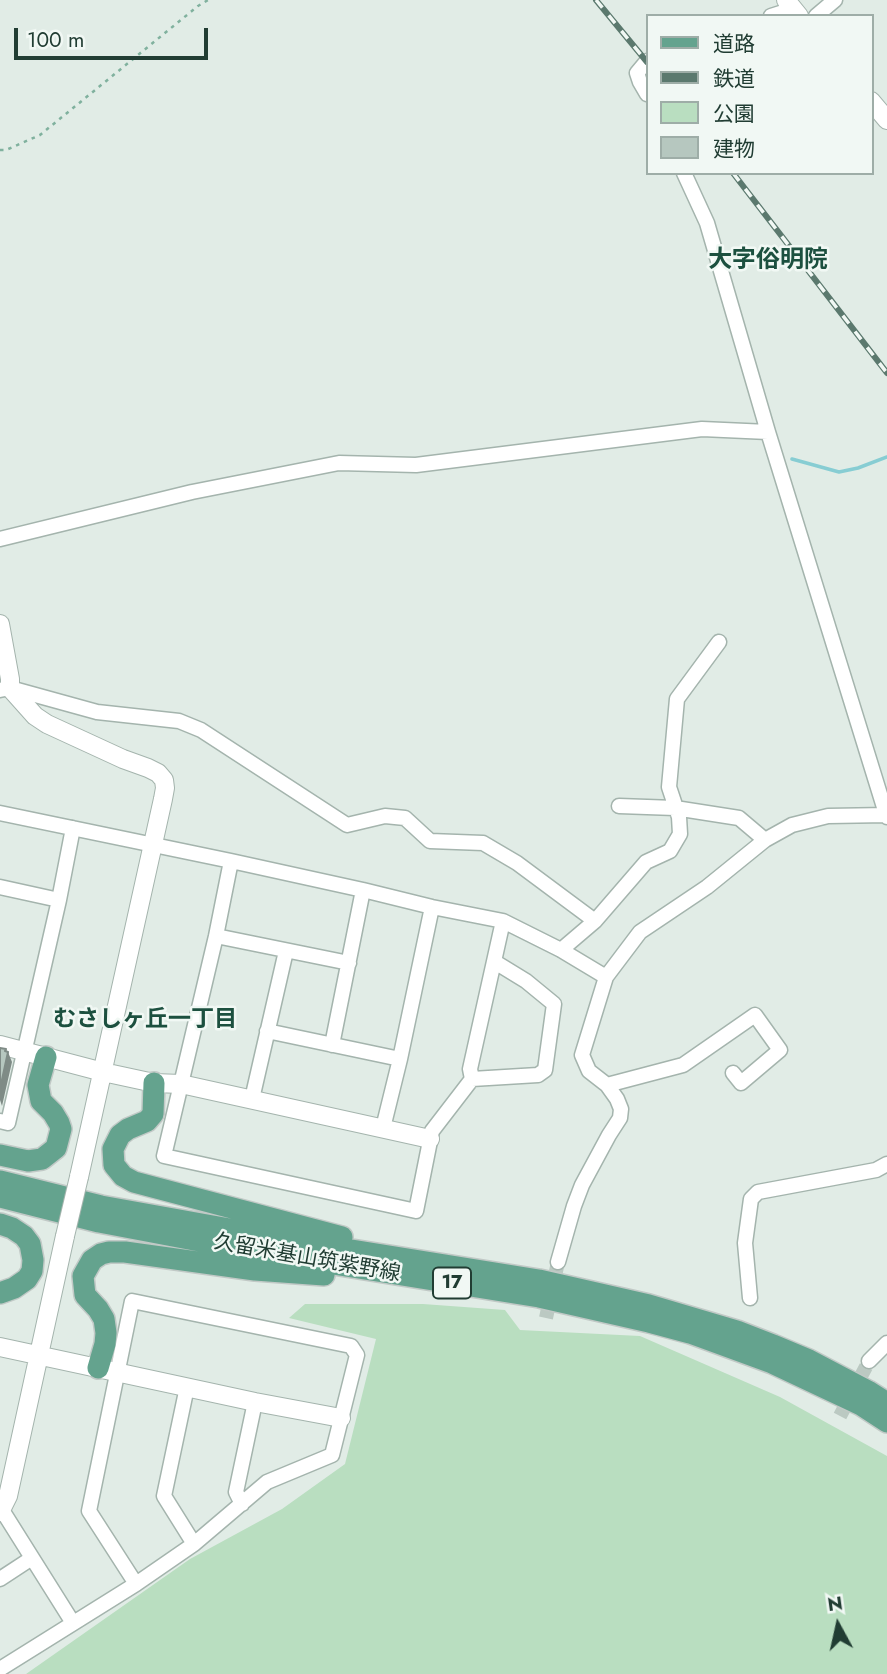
<!DOCTYPE html>
<meta charset="utf-8">
<style>
body{margin:0}
#map{position:relative;width:887px;height:1674px;overflow:hidden;background:#e1ece6;font-family:Jost,"Noto Sans JP",sans-serif}
canvas{display:block}
.legend{position:absolute;left:646px;top:14px;width:228px;height:161px;box-sizing:border-box;background:#f1f8f4;border:2px solid #9eada7;margin:0;padding:9px 12px;list-style:none;font-size:21px;color:#213d33}
.legend li{display:flex;align-items:center;gap:14px;height:35px}
.legend b{width:35px;border:2px solid #9eada7}
.north{position:absolute;left:803px;top:1590px;width:70px;height:70px;-webkit-text-stroke:5px #f1f8f4;paint-order:stroke;rotate:352deg;font-size:19px;font-weight:700;line-height:28px;text-align:center;color:#213d33}
.north::after{content:'';display:block;margin:auto;width:24px;height:32px;background:#213d33;clip-path:polygon(50% 0,100% 100%,50% 72%,0 100%)}
.scale{position:absolute;left:14px;top:28px;width:194px;height:32px;box-sizing:border-box;border:4px solid #213d33;border-top:0;padding-left:9px;font-size:21px;line-height:24px;white-space:nowrap;color:#213d33;-webkit-text-stroke:5px #f1f8f4;paint-order:stroke}
</style>
<div id="map">
<canvas width="887" height="1674"></canvas>
<ul class="legend">
<li><b style="height:9px;background:#64a38e"></b>道路</li>
<li><b style="height:9px;background:#5b796e"></b>鉄道</li>
<li><b style="height:19px;background:#b9dec0"></b>公園</li>
<li><b style="height:19px;background:#b6c7bf"></b>建物</li>
</ul>
<div class="north">N</div>
<div class="scale">100 m</div>
</div>
<script>
const g = document.querySelector('canvas').getContext('2d');
g.lineJoin = 'round';
function fillPath(path, color) { g.fillStyle = color; g.fill(path, 'evenodd'); }
const toPath = rows => new Path2D(rows.map(r => 'M' + r).join(''));
function trace(path, color, width, dash) { g.strokeStyle = color; g.lineWidth = width; g.lineCap = dash ? 'butt' : 'round'; g.setLineDash(dash || []); g.stroke(path); }
function drawText(font, color, halo, rows, align = 'center') {
  g.font = font + ' Jost,"Noto Sans JP",sans-serif'; g.lineWidth = 5; g.setLineDash([]); g.textBaseline = 'middle'; g.strokeStyle = halo; g.fillStyle = color; for (const [text, x, y, turn = 0] of rows) {
    g.save(); g.translate(x, y); g.rotate((+turn || 0) * Math.PI / 180); g.textAlign = isNaN(turn) ? turn : align; if (halo) g.strokeText(text, 0, 0); g.fillText(text, 0, 0); g.restore();
  }
}
const green = toPath([
 [305,1304,423,1304,505,1310,520,1330,640,1336,780,1397,887,1456,887,1674,26,1674,190,1559,282,1509,345,1464,376,1339,289,1318]
]);
const stream = toPath([
 [792,459,839,472,858,468,887,457]
]);
const minorTunnel = toPath([
 [546,1318,558,1262],
 [840,1416,869,1361]
]);
const path = toPath([
 [0,150,6,150,40,135,198,6,208,0]
]);
const minor = toPath([
 [771,16,793,9],
 [816,16,835,0],
 [647,61,637,73,640,82,647,94],
 [684,173,707,223,768,432,887,817],
 [0,539,192,492,339,463,416,465,702,429,768,432],
 [0,690,10,688,97,712,179,721,201,730,347,825,385,816,405,818,430,841,483,843,517,863,595,921],
 [619,806,675,808,739,818,765,840],
 [0,813,231,861,363,890,432,907,503,921,561,950,606,977],
 [231,861,216,936,164,1156,416,1211,432,1131,472,1079,470,1069,503,921],
 [0,887,59,900],
 [216,936,349,963],
 [561,950,595,921,646,862,670,851,680,834,679,817,669,787,677,699,719,642],
 [267,1031,400,1059],
 [332,1045,363,890],
 [472,1079,538,1075,545,1070,554,1004,526,981,495,962],
 [607,1085,683,1065,755,1015,780,1050,741,1083,733,1073],
 [252,1099,286,951],
 [0,1121,8,1123,59,900,73,828],
 [383,1128,400,1059,432,907],
 [558,1262,574,1206,582,1185,609,1135,620,1118,621,1109,617,1099,607,1085,589,1071,582,1055,606,977,640,932,707,887,765,840,792,825,828,816,887,815],
 [750,1298,745,1243,751,1199,758,1192,876,1170,887,1164],
 [869,1361,887,1343],
 [187,1387,164,1496,194,1544],
 [242,1504,236,1492,255,1402],
 [2,1510,73,1623],
 [0,1579,32,1558],
 [0,1669,136,1584,194,1544,267,1482,332,1455,357,1355,351,1346,132,1301,89,1511,136,1584]
]);
const tertiary = toPath([
 [786,0,799,16],
 [871,101,887,120],
 [0,624,10,679,10,688,35,716,47,724,123,759,148,768,158,773,164,780,165,788,163,799,79,1177],
 [0,1045,103,1072,154,1083,181,1084,430,1139],
 [0,1347,255,1402,341,1418],
 [0,1512,8,1496,65,1236]
]);
const primary = toPath([
 [154,1083,153,1114,147,1121,128,1129,120,1135,113,1149,114,1165,123,1176,134,1182,342,1237],
 [0,1155,28,1161,42,1159,56,1148,61,1129,59,1123,53,1113,41,1101,38,1085,46,1057],
 [0,1181,101,1206,308,1243,539,1280,649,1305,737,1331,773,1345,809,1360,868,1391,887,1403],
 [0,1197,99,1222,252,1251,539,1297,649,1322,690,1333,772,1363,861,1405,887,1422],
 [0,1224,12,1228,24,1236,30,1244,33,1260,32,1271,27,1279,14,1288,0,1293],
 [98,1368,105,1344,106,1333,104,1319,98,1309,85,1295,83,1276,92,1260,101,1254,109,1252,125,1252,255,1270,324,1275]
]);
const rail = toPath([
 [596,0,647,62],
 [733,173,887,373]
]);
const tertiaryBridge = toPath([
 [65,1236,79,1177]
]);
const shadedWall = toPath([
 [6,1049,8,1055,8,1052,12,1062,2,1106,0,1100,0,1089]
]);
const building = toPath([
 [0,1048,6,1049,5,1051,8,1052,0,1089,0,1048]
]);
const shields = [
 [452,1283,38]
];
const shieldNames = [
 ["17",452,1283]
];
const streetNames = [
 ["久留米基山筑紫野線",307,1259,10]
];
const neighbourhoodNames = [
 ["むさしヶ丘一丁目",145,1020]
];
const quarterNames = [
 ["大字俗明院",768,261]
];
fillPath(green, '#b9dec0');
trace(stream, '#87cdd3', 3.5);
trace(minorTunnel, '#bbc9c2', 14, [14, 7]);
trace(minor, '#a4b4ad', 17);
trace(tertiary, '#a4b4ad', 20);
trace(primary, '#c1c9c6', 24);
trace(path, '#80b19e', 2.5, [3.5, 5]);
trace(minor, '#fff', 14);
trace(tertiary, '#fff', 18);
trace(primary, '#64a38e', 21);
trace(rail, '#5b796e', 6);
trace(rail, '#f1f8f4', 3.5, [10]);
trace(tertiaryBridge, '#a4b4ad', 20, []);
trace(tertiaryBridge, '#fff', 18);
fillPath(shadedWall, '#7f8b86');
fillPath(building, '#b6c7bf');
trace(building, '#7f8b86', 2);
for (const [x, y, w] of shields) { const box = new Path2D(); box.roundRect(x - w / 2, y - 15.5, w, 31, 5); g.fillStyle = '#f1f8f4'; g.fill(box); trace(box, '#213d33', 2); }
drawText('bold 19px', '#213d33', null, shieldNames);
drawText('21px', '#213d33', '#f1f8f4', streetNames);
drawText('bold 23px', '#1c503f', '#f1f8f4', neighbourhoodNames);
drawText('bold 24px', '#1c503f', '#f1f8f4', quarterNames);
</script>
